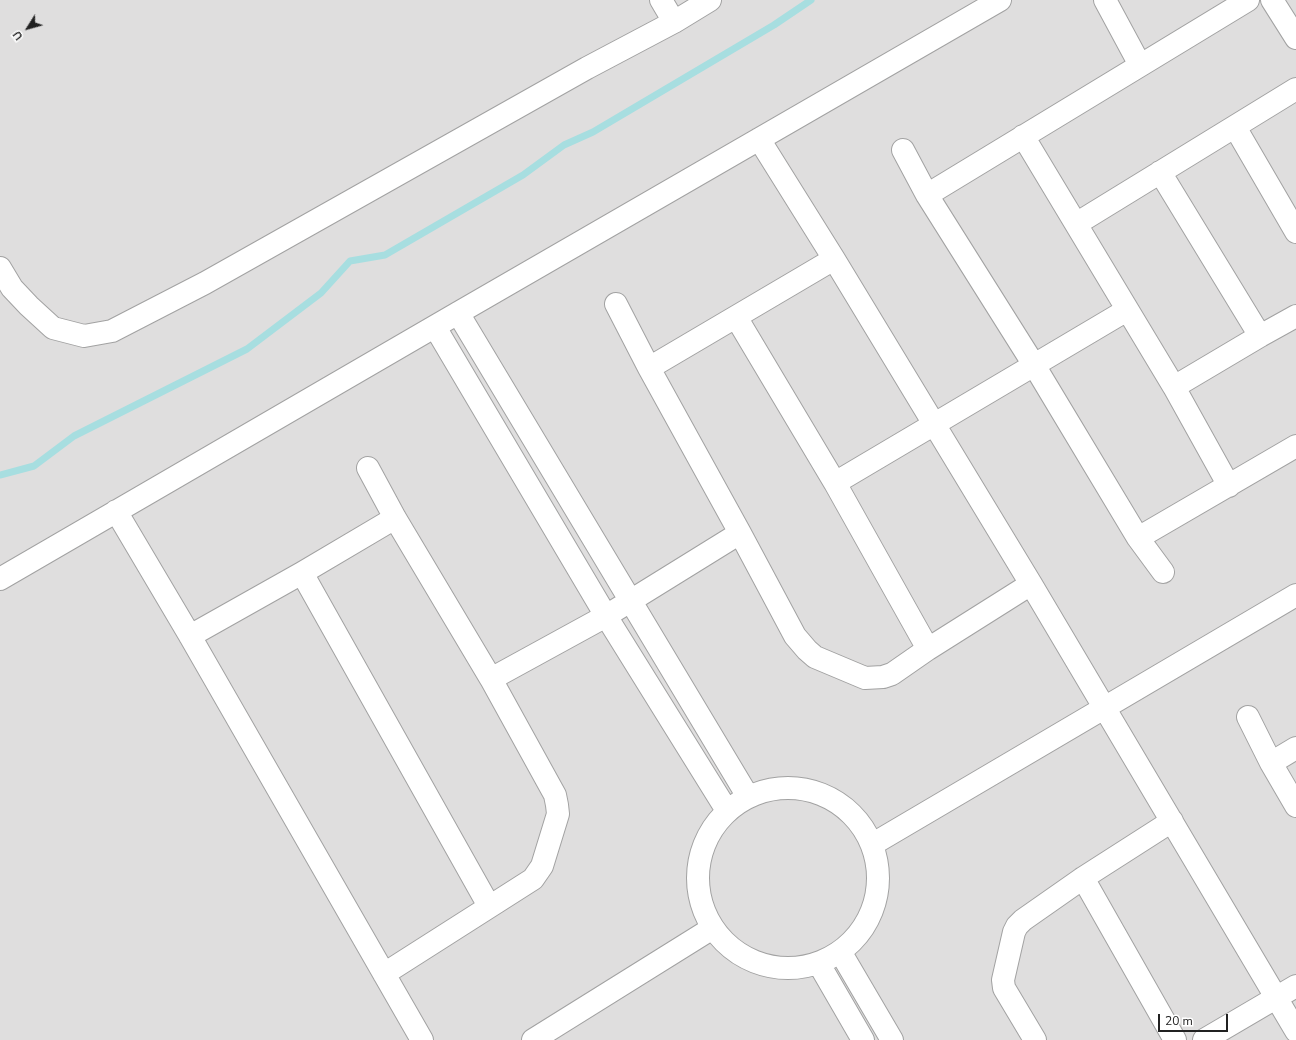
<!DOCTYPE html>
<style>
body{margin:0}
#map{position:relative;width:1296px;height:1040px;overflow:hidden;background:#f2ede8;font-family:"Nunito Sans",sans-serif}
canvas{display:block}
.north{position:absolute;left:8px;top:8px;width:40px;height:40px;-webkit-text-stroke:3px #fff;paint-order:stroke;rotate:233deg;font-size:11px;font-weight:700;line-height:16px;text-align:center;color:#212121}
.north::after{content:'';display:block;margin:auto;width:14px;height:18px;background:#212121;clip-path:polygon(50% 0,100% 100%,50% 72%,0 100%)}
.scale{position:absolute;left:1158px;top:1014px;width:70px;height:18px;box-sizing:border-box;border:2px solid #212121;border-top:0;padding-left:5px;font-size:12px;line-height:14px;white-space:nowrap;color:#212121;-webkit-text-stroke:3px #fff;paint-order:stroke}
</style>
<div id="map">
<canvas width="1296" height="1040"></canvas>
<div class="north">U</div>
<div class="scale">20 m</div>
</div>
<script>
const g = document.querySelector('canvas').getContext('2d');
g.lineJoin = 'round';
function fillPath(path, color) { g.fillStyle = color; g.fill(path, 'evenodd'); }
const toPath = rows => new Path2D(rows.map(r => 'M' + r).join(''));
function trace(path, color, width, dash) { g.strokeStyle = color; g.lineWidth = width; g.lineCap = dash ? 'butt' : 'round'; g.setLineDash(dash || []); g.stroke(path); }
const residential = toPath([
 [0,0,1296,0,1296,1040,0,1040]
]);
const stream = toPath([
 [0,475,34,466,74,436,247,349,321,293,350,261,385,255,523,175,564,145,593,132,774,25,811,0]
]);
const minor = toPath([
 [661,0,674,22],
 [1105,0,1140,65],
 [1272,0,1296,38],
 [1235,127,1296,232],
 [1023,136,1174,387,1229,486],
 [759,139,834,259,1031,584,1296,1031],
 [903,150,927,195,1034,365,1138,538,1163,572],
 [1160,172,1260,336],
 [927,195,1248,0],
 [1076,224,1296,89],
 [0,268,12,288,29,306,53,328,84,336,112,331,205,283,587,68,674,22,710,0],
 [616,304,649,368,740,533,795,636,807,650,815,657,865,678,883,677,892,674,928,649,1031,584],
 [458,313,747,795],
 [736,317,835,483,928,649],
 [435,327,606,616,726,809],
 [649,368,834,259],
 [1174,387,1260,336,1296,316],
 [368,468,395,518,491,679,550,786,555,795,557,805,558,814,542,866,533,879,384,974],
 [835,483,1127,310],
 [116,511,190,636,422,1040],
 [1138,538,1296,446],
 [302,573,489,906],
 [0,579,458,313,1000,0],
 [190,636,302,573,395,518],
 [491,679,606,616,740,533],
 [1248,717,1271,763,1296,806],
 [1271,763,1296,748],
 '698 878a90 90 0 1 1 180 0a90 90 0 1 1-180 0Z',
 [873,844,1296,595],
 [1083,878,1175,1040],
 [841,953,892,1040],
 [819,964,863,1040],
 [533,1040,711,929],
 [1035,1040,1004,988,1003,980,1014,932,1017,926,1023,920,1083,878,1172,821],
 [1204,1040,1296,986]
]);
fillPath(residential, '#dfdede');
trace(stream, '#a7dee0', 7);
trace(minor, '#a2a2a2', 24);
trace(minor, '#fff', 22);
</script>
